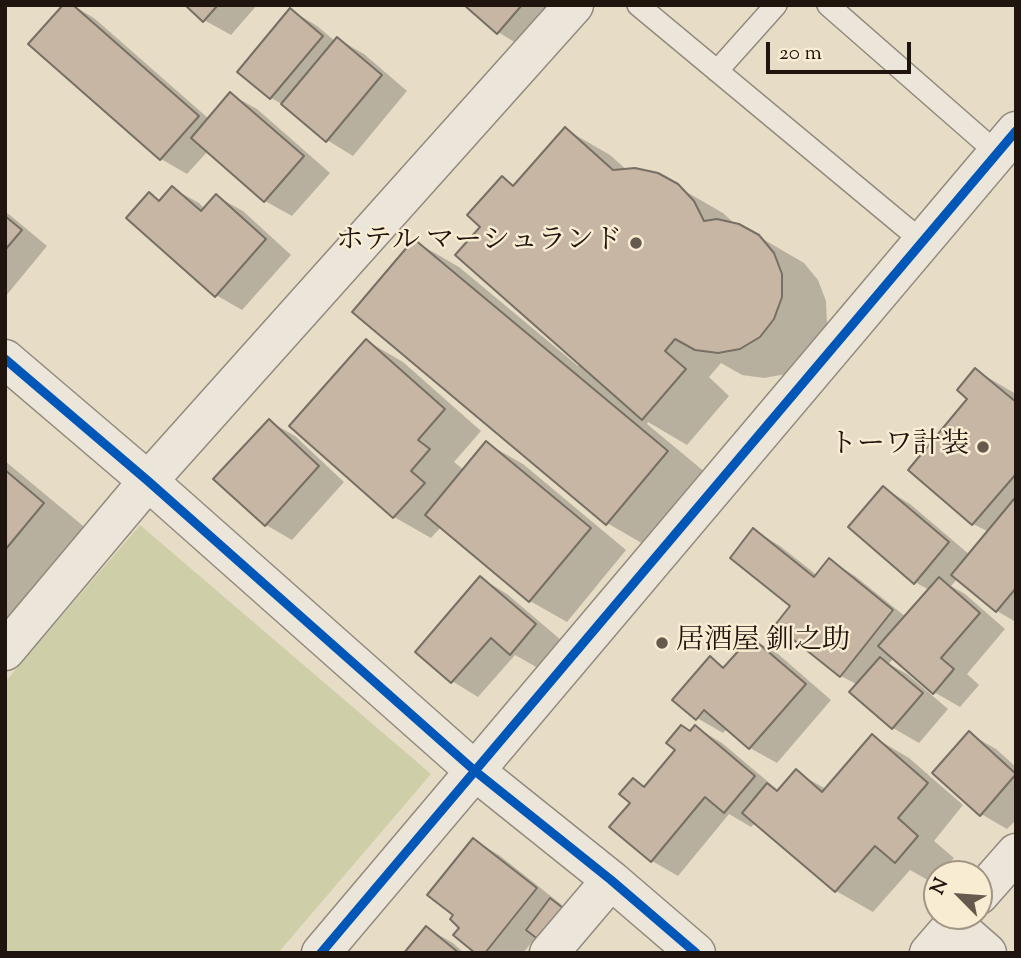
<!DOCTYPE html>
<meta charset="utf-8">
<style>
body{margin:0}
#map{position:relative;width:1021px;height:958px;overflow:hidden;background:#e7dcc6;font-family:"Sorts Mill Goudy",serif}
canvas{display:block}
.frame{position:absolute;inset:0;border:7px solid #20140e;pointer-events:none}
.north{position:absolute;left:923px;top:860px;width:70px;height:70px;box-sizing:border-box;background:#f8ecd2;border:2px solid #a29684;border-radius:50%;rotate:295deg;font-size:19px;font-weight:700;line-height:28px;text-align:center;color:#20140e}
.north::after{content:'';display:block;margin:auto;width:24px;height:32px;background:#665a4e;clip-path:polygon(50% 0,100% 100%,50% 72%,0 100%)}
.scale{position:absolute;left:766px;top:42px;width:145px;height:32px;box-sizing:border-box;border:4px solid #20140e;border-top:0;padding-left:9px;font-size:21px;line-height:24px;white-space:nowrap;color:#20140e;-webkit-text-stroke:5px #f8ecd2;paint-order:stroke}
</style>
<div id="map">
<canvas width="1021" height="958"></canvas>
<div class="frame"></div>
<div class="north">N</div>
<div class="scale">20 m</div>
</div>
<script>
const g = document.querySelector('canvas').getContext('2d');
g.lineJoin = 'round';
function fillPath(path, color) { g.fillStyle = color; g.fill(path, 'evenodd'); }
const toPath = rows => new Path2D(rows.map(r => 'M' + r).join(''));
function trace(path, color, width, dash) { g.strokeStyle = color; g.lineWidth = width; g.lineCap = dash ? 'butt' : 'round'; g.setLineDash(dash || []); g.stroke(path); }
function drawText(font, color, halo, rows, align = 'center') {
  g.font = font + ' "Sorts Mill Goudy","Noto Serif JP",serif'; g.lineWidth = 5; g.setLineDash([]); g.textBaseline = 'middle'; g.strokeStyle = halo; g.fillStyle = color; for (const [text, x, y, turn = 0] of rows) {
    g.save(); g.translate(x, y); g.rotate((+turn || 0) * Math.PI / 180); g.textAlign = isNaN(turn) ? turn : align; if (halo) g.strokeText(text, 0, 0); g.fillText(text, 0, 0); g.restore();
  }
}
const green = toPath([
 [140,525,431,774,278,953,5,953,5,682]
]);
const shadow = toPath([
 [72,5,94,18,209,119,230,94,257,109,330,173,292,216,265,201,208,151,187,174,161,159],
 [188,5,257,5,231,35,204,20],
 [467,5,545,5,554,13,524,48,498,32],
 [291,10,317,26,335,41,338,39,364,54,407,91,353,156,327,140,289,108,271,98],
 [565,129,610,155,627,170,657,175,723,213,735,224,739,225,804,263,818,280,826,301,827,324,818,345,786,374,764,378,742,375,721,363,709,377,729,396,687,445,648,422,647,424,712,478,652,549,607,523,414,241,459,267,578,366,580,363,483,227,502,178,516,186],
 [172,188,199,203,205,209,216,196,243,211,291,255,242,310,216,295,149,194,161,201],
 [5,211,47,246,5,297],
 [367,341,403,362,481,431,454,462,464,470,486,443,523,464,626,550,567,622,530,601,441,527,431,538,394,517,292,426],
 [975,370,1016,394,1016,622,997,611,958,578,951,586,965,594,1005,629,967,674,979,685,960,707,934,692,894,657,889,664,907,674,948,709,919,743,893,728,858,685,841,676,792,606,754,530,780,546,818,576,829,560,855,576,906,617,929,590,915,582,884,488,910,504,970,555,989,532,973,524,910,470,970,399],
 [269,421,295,436,344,482,292,540,266,525],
 [5,461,88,530,5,630],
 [481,578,507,594,561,640,538,668,515,655,478,697,452,681],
 [752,639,778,654,831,700,777,763,750,748,728,728,723,733,697,718,710,658,726,668],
 [695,727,722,743,779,791,796,772,826,789,872,736,909,758,963,805,934,841,954,858,940,874,937,874,937,878,933,883,910,870,873,912,836,891,756,822,751,827,729,814,678,876,652,861,633,803,634,780,646,787],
 [970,734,996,749,1016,767,1016,820,1007,829,981,814],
 [473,840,499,855,562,905,523,953,478,953,455,914],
 [427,928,453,943,464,953,407,953]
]);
const building = toPath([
 [63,5,73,5,199,116,160,160,28,44,63,5],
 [185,5,218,5,203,22,185,5],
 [464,5,522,5,497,34,464,5],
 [290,8,323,36,270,99,237,72,290,8],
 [337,37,382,75,326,142,281,104,337,37],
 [230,92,304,156,264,202,191,138,230,92],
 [565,127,613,170,635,168,658,173,678,184,694,201,704,221,717,219,739,224,759,235,774,253,782,274,782,297,774,319,760,337,740,349,718,353,695,350,675,339,665,351,686,369,642,420,455,255,480,227,467,215,502,176,513,186,565,127],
 [172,186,201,211,216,194,266,239,215,297,126,218,149,192,159,201,172,186],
 [5,216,22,230,5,250,5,216],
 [414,239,668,451,606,525,352,312,414,239],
 [366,339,445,409,418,440,430,449,411,471,425,483,393,518,289,426,366,339],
 [975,368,1016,402,1016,474,972,525,908,470,967,399,957,390,975,368],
 [269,419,319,466,265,526,213,479,269,419],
 [486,441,591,528,529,602,425,515,486,441],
 [5,470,44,503,5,550,5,470],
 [883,486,949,542,914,584,848,527,883,486],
 [1014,499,1016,501,1016,588,996,612,951,575,1014,499],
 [753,528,814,577,829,558,893,610,840,677,775,625,790,606,730,558,753,528],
 [480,576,536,624,510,655,491,638,451,683,415,652,480,576],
 [939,577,980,613,941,658,954,669,933,694,878,646,939,577],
 [751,637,806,684,749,749,704,710,696,720,672,700,710,656,723,668,751,637],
 [880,657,923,693,892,729,849,692,880,657],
 [681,725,690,731,695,725,755,776,724,813,705,797,651,862,609,827,630,803,619,794,633,778,644,787,675,750,666,743,681,725],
 [969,731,1016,774,980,816,932,773,969,731],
 [872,734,928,783,898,818,918,836,895,863,875,846,835,892,742,813,767,783,777,791,796,769,822,792,872,734],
 [473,838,537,888,485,953,475,953,453,935,459,928,450,919,453,915,427,895,473,838],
 [550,898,563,908,539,940,526,930,550,898],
 [426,926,459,953,404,953,426,926]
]);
const lane = toPath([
 [638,5,923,242],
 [828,5,997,153],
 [717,71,776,5]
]);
const street = toPath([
 [5,359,148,481,475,771,611,880,696,953],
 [5,651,148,481,574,5],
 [979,895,1016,853],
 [954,924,987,953],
 [321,953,1016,131],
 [549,953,611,880],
 [929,953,961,916]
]);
const cycleway = toPath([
 [5,359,148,481,475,771,611,880,696,953],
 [321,953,1016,131]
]);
const markers = [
 [636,243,7,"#665a4e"],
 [983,447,7,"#665a4e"],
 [662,643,7,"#665a4e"]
];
const poiNames = [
 ["ホテル マーシュランド",622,243],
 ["トーワ計装",969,447],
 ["居酒屋 釧之助",676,643,"left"]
];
fillPath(green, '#cecea9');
fillPath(shadow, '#0003');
fillPath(building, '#c8b6a4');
trace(building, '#766f64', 2);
trace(lane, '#928a7d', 24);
trace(street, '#928a7d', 41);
trace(lane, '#ebe5da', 21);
trace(street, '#ebe5da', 38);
trace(cycleway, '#0057b8', 9);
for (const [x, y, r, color] of markers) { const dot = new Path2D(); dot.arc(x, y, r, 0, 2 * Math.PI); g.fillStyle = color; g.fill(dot); trace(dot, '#f8ecd2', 2.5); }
drawText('28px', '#20140e', '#f8ecd2', poiNames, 'right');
</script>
